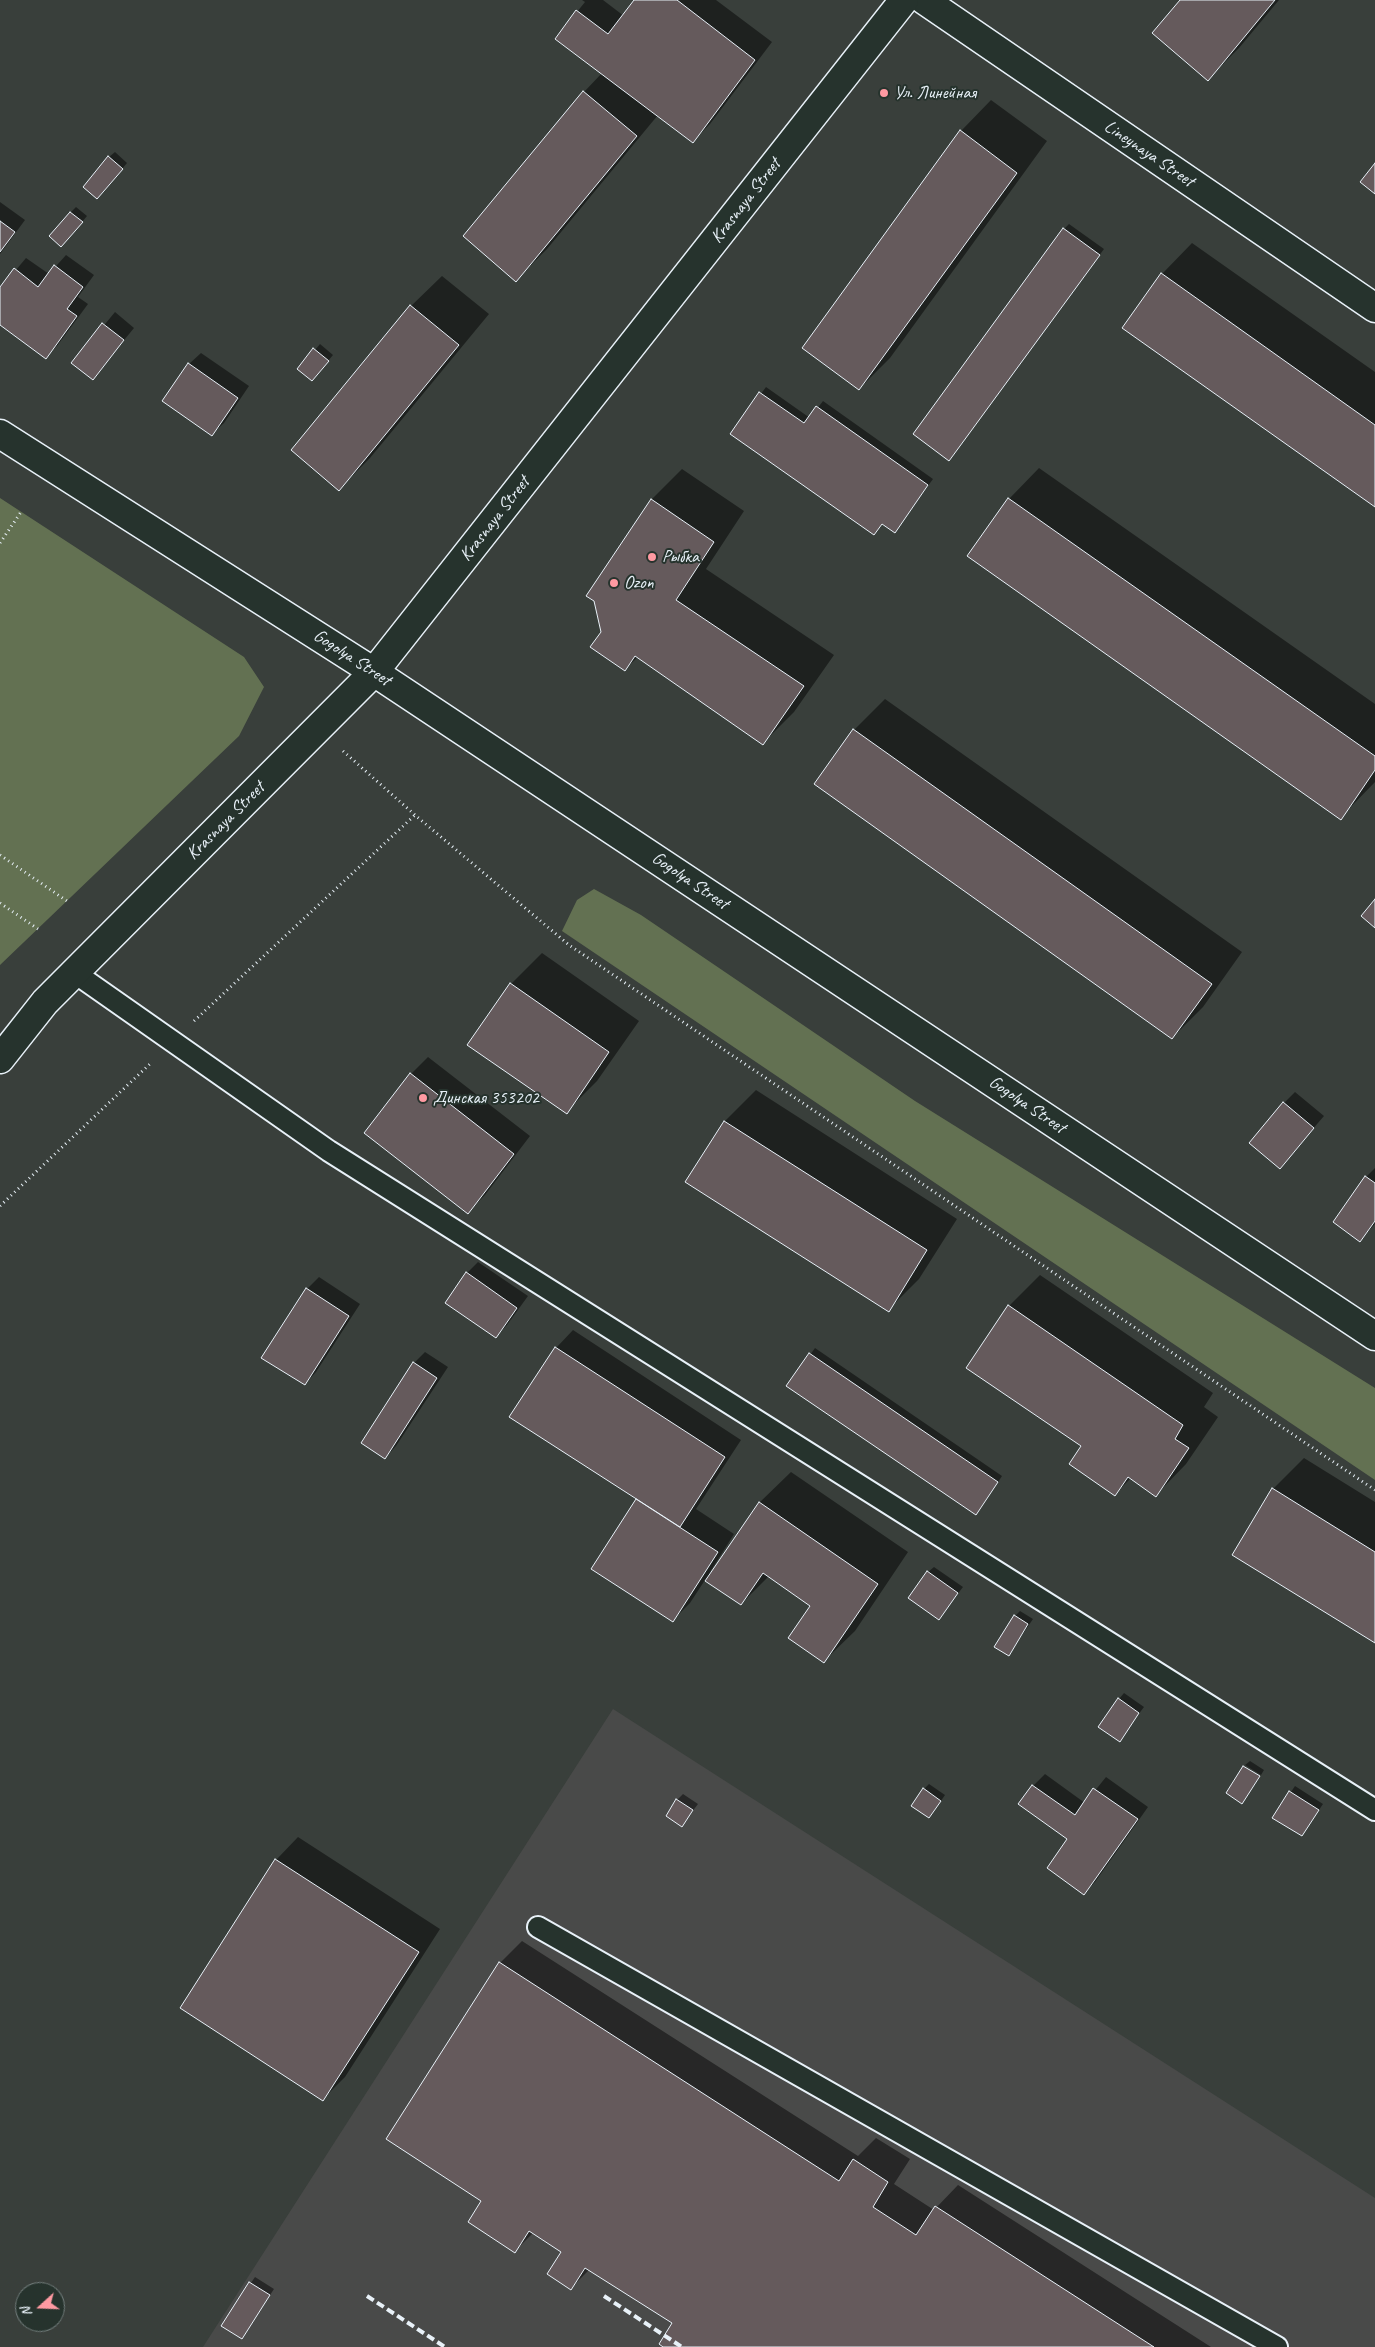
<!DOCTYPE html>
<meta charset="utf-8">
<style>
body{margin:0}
#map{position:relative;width:1375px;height:2347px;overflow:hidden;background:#393f3b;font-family:Caveat,sans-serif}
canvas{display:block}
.north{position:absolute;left:15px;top:2282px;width:50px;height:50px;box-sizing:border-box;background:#26332d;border:1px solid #747f7e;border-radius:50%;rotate:250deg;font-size:14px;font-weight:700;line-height:20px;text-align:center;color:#e8f1f8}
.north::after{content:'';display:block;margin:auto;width:18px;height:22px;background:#ff9aa2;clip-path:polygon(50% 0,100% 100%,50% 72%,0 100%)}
</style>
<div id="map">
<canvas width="1375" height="2347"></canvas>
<div class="north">N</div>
</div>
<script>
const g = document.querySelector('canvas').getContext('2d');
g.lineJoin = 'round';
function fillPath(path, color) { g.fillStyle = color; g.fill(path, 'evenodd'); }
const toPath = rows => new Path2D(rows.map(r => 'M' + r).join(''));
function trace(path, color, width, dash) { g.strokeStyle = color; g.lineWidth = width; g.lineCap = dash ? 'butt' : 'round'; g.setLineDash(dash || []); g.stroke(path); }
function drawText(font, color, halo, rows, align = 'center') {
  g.font = font + ' Caveat,sans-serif'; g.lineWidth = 4; g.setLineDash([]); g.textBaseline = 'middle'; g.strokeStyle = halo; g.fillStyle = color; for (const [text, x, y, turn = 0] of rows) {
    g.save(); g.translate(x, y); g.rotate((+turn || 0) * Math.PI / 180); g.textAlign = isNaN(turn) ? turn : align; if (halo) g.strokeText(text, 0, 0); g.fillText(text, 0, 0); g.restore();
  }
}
const built = toPath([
 [613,1709,1375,2198,1375,2347,203,2347]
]);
const green = toPath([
 [0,498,244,657,264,687,239,736,0,965],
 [594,889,641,915,915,1101,1375,1388,1375,1480,562,931,577,900]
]);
const shadow = toPath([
 [582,0,603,0,624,16,636,0,716,0,772,42,710,124,692,142,658,115,547,249,516,280,464,236,584,92,602,73,556,38,585,2],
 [1182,0,1279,0,1239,48,1208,79],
 [991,100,1047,141,890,358,859,389,961,131],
 [115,152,127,163,103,192,109,157],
 [0,202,25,220,0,254],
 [76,207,87,216,67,240,70,213],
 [1069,224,1104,249,949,460,1064,229],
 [1192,243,1375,372,1375,505,1162,274],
 [66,255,94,275,78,297,88,304,57,346,45,357,0,323,0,289,26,258,49,274],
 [442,276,489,314,370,458,339,489,411,306],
 [115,312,134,328,93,378,73,363],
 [320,344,333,355,312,380,299,369],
 [201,353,249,386,224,423,212,434,189,364],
 [766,387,810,418,823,401,933,479,895,531,732,433],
 [1039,468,1375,704,1375,782,1340,818,1009,499],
 [682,469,744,511,706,569,834,655,794,712,763,743,638,657,625,669,602,633,652,499],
 [885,699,1242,952,1203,1007,1172,1038,815,784,854,730],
 [542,953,639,1021,597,1081,566,1112,511,984],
 [428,1057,530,1136,485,1195,468,1212,411,1074],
 [756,1090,957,1219,919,1279,888,1310,687,1182,725,1121],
 [1295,1092,1324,1116,1280,1167,1284,1103],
 [1375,1168,1375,1224,1360,1240,1366,1177],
 [478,1262,528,1296,507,1325,496,1337,467,1273],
 [1040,1275,1213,1393,1204,1407,1218,1417,1186,1464,1156,1495,1131,1478,1115,1494,1083,1446,1009,1306],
 [319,1277,360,1304,316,1372,305,1384,263,1357,307,1289],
 [573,1330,741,1440,696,1509,734,1534,710,1572,712,1573,760,1502,791,1472,908,1552,855,1631,824,1661,812,1606,769,1576,741,1604,705,1580,690,1603,673,1620,593,1569,638,1499,556,1348],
 [815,1348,1002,1476,981,1508,976,1513,788,1386],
 [425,1352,448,1367,396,1446,385,1458,414,1363],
 [1304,1458,1375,1502,1375,1641,1273,1489],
 [934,1567,963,1587,939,1618,928,1572],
 [1020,1611,1033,1619,1009,1654,1015,1616],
 [1124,1693,1144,1707,1119,1740,1119,1699],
 [1250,1761,1264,1770,1261,1775,1245,1765],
 [1243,1767,1260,1777,1242,1803],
 [1045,1774,1085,1803,1106,1777,1148,1807,1095,1882,1084,1893,1069,1839,1033,1786],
 [929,1784,945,1795,934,1811,924,1789],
 [1295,1786,1323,1804,1302,1835,1274,1817],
 [683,1794,698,1804,682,1825,677,1800],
 [298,1837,440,1929,345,2077,323,2099,181,2007,276,1860],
 [522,1941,858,2156,876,2138,910,2159,894,2184,934,2210,958,2185,1211,2347,665,2347,674,2323,590,2269,571,2288,563,2252,533,2233,515,2251,483,2200,500,1963],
 [255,2277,274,2289,242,2337,222,2325]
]);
const building = toPath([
 [634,0,677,0,755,60,693,143,555,39,576,10,608,34,634,0],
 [1180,0,1275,0,1208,81,1152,33,1180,0],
 [583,91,637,136,516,282,463,236,583,91],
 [960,130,1017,173,859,390,802,348,960,130],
 [108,156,123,169,97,199,83,187,108,156],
 [1375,163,1375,194,1360,182,1375,163],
 [70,212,83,222,61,247,49,236,70,212],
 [0,221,15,232,0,252,0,221],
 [1063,228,1100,255,949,461,913,434,1063,228],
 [54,265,83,287,67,309,77,316,46,359,0,325,0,287,14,268,38,287,54,265],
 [1161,273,1375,425,1375,507,1122,328,1161,273],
 [410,305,459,345,339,491,291,450,410,305],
 [102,323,124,340,93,380,71,363,102,323],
 [313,348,329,361,312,381,297,369,313,348],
 [188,363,238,398,212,436,162,401,188,363],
 [759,392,804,423,816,406,928,485,895,533,882,524,874,535,730,434,759,392],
 [1008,498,1375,756,1375,770,1341,820,967,556,1008,498],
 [651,499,714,542,676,600,804,686,763,745,635,656,625,671,590,647,601,632,594,601,586,596,651,499],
 [853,729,1212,984,1172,1039,814,784,853,729],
 [1375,899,1375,928,1361,916,1375,899],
 [510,983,609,1052,567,1114,467,1045,510,983],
 [410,1073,514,1154,468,1214,364,1133,410,1073],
 [1283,1102,1314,1128,1280,1169,1249,1143,1283,1102],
 [724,1121,927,1250,889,1312,685,1182,724,1121],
 [1365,1176,1375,1183,1375,1221,1360,1242,1333,1222,1365,1176],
 [466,1272,517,1308,496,1338,445,1303,466,1272],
 [306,1288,349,1316,305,1385,261,1358,306,1288],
 [1008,1305,1183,1425,1175,1439,1189,1448,1156,1497,1128,1477,1115,1496,1069,1464,1081,1446,966,1368,1008,1305],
 [555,1347,725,1457,680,1527,509,1417,555,1347],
 [809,1353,998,1482,976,1515,786,1386,809,1353],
 [413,1362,437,1378,385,1459,361,1443,413,1362],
 [1272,1488,1375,1552,1375,1643,1232,1555,1272,1488],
 [636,1499,718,1552,673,1622,591,1569,636,1499],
 [759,1502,878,1584,824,1663,788,1638,810,1606,763,1573,741,1605,705,1581,759,1502],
 [927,1571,958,1593,939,1620,908,1598,927,1571],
 [1014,1615,1028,1624,1009,1656,994,1647,1014,1615],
 [1118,1698,1139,1713,1120,1742,1098,1727,1118,1698],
 [1243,1766,1260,1776,1242,1804,1226,1793,1243,1766],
 [1032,1785,1075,1815,1093,1788,1138,1819,1084,1895,1047,1868,1067,1839,1018,1804,1032,1785],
 [923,1788,941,1801,929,1818,911,1806,923,1788],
 [1289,1791,1319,1810,1302,1836,1272,1818,1289,1791],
 [676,1799,693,1810,682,1827,666,1816,676,1799],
 [275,1859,419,1952,323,2101,180,2008,275,1859],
 [499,1962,839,2181,853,2159,888,2182,873,2207,916,2235,935,2206,1154,2347,663,2347,659,2344,672,2323,585,2268,571,2290,547,2274,561,2252,529,2231,515,2253,468,2222,481,2201,386,2139,499,1962],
 [249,2282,270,2295,242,2339,221,2326,249,2282]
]);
const path = toPath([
 [0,543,21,512],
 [343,751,415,815,569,945,1375,1490],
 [0,855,67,901],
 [0,903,38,929],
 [194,1021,415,815],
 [0,1206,152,1062]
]);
const service = toPath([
 [75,973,329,1151,1375,1810],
 [538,1927,1277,2347]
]);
const minor = toPath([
 [924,0,1375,308]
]);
const tertiary = toPath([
 [0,434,374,672,1375,1336]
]);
const primary = toPath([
 [0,1059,45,1002,374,672,904,0]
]);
const rail = toPath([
 [367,2296,445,2347],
 [604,2296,682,2347]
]);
const markers = [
 [884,93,5,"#ff9aa2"],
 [652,557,5,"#ff9aa2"],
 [614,583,5,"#ff9aa2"],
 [423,1098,5,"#ff9aa2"]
];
const poiNames = [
 ["Ул. Линейная",894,93],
 ["Рыбка",662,557],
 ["Ozon",624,583],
 ["Динская 353202",433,1098]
];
const streetNames = [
 ["Lineynaya Street",1149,154,34],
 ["Krasnaya Street",746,201,-52],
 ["Krasnaya Street",495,519,-52],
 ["Gogolya Street",352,658,33],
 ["Krasnaya Street",226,821,-45],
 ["Gogolya Street",690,881,34],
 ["Gogolya Street",1027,1105,34]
];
fillPath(built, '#494a49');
fillPath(green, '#637152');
fillPath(shadow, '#0007');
fillPath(building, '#655a5c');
trace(building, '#e8f1f8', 1);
trace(service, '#e8f1f8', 24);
trace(minor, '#e8f1f8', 31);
trace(tertiary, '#e8f1f8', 31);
trace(primary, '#e8f1f8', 31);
trace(path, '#e8f1f8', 3, [1, 4]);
trace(service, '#26332d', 20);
trace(minor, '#26332d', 28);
trace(tertiary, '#26332d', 28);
trace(primary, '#26332d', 28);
trace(rail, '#e8f1f8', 4, [8, 4]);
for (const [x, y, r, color] of markers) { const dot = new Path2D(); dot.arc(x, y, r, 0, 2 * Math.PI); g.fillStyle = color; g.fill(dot); trace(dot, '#26332d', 2); }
drawText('18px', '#e8f1f8', '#26332d', poiNames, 'left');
drawText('18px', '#e8f1f8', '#26332d', streetNames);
</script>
